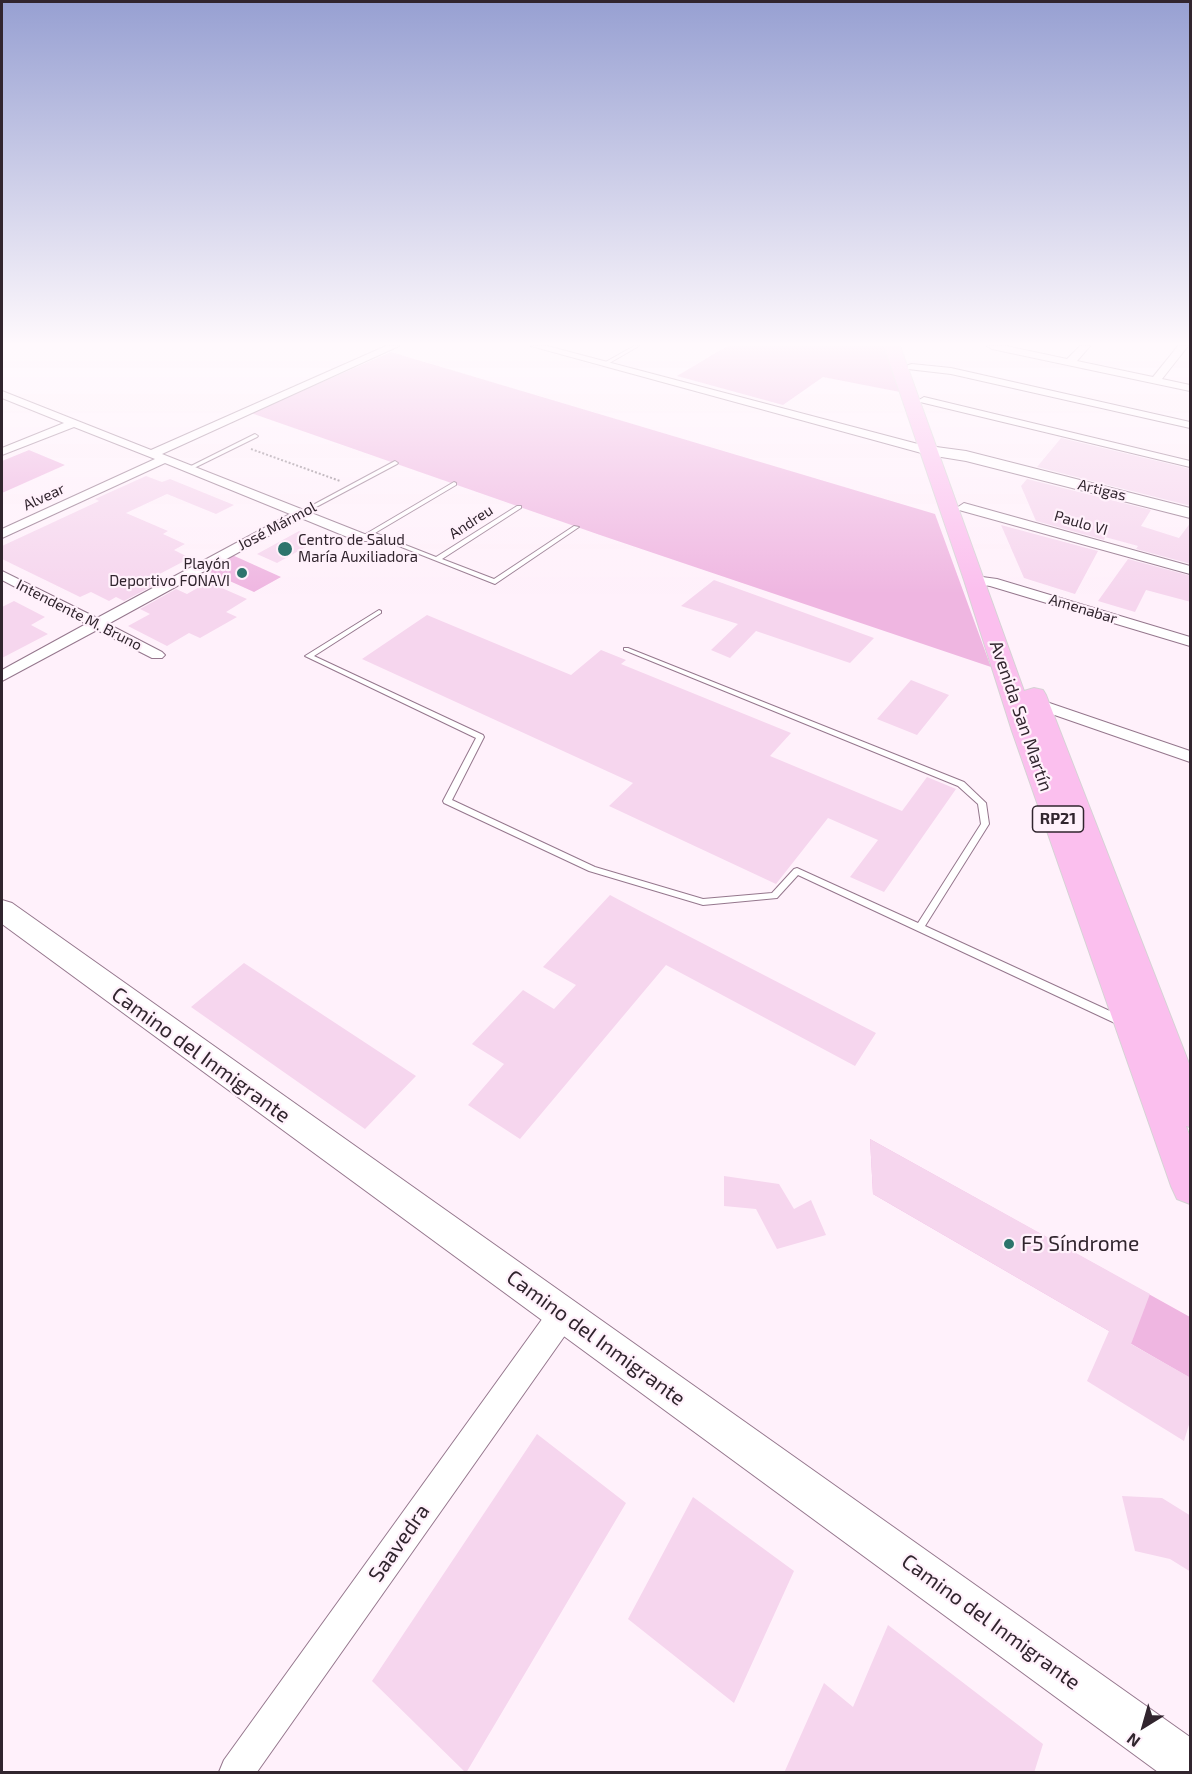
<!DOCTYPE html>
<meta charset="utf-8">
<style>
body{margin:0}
#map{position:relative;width:1192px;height:1774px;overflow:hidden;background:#fff1fb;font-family:"Exo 2",sans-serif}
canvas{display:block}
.frame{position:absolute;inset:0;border:3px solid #31252e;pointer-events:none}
.north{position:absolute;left:1114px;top:1696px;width:60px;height:60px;-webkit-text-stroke:4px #fff1fb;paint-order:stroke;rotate:217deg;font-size:16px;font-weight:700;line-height:24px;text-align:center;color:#31252e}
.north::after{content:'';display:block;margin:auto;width:21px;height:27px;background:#31252e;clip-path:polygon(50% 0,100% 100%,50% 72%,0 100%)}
</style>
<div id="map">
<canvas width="1192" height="1774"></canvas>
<div class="frame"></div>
<div class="north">N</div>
</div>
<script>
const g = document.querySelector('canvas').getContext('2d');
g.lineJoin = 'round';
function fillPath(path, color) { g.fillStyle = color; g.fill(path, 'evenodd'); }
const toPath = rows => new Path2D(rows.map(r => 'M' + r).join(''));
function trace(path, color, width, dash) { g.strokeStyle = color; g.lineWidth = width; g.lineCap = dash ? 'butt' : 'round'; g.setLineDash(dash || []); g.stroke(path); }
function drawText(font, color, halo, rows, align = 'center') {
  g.font = font + ' "Exo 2",sans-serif'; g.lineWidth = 4.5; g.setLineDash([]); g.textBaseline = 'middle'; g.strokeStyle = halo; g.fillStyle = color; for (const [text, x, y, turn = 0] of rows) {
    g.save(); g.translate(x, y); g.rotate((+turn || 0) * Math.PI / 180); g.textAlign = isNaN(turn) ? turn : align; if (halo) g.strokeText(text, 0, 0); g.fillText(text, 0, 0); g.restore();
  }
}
const green = toPath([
 [727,346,886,346,900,392,823,377,783,405,677,376],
 [391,352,935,514,991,667,600,535,251,413],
 [29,450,65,465,2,493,2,461],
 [230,554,281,577,254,592,203,569],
 [870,1139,1190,1317,1190,1378,873,1194]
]);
const building = toPath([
 [1061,438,1191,469,1191,506,1037,467],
 [146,476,162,482,170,479,234,505,216,514,167,494,126,513,168,531,163,534,185,544,174,550,190,558,152,578,160,582,124,601,116,597,109,601,91,592,80,597,2,559,2,546,99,501,95,499],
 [1027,479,1151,510,1141,526,1179,538,1191,522,1191,564,1136,549,1138,546,1105,537,1104,540,1036,521,1021,486],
 [1001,525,1098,551,1075,594,1024,578],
 [299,531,318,540,277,563,257,554],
 [1128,559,1191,576,1191,602,1146,590,1135,612,1098,601],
 [714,580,874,638,850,663,756,631,730,658,711,650,738,624,681,606],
 [208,582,247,599,226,612,237,617,200,638,189,633,167,646,128,626,150,614,140,609,176,589,187,594],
 [14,601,45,617,31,625,48,634,2,658,2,607],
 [427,615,571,675,601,650,626,660,621,664,791,733,770,756,902,811,927,777,956,789,884,892,850,877,878,840,828,818,776,884,609,806,633,783,362,659],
 [911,680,949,695,917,735,877,719],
 [610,895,642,912,876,1033,855,1066,666,965,520,1139,468,1105,504,1064,472,1044,523,990,554,1009,576,985,543,967],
 [244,963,416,1076,365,1129,191,1007],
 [870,1139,1150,1294,1131,1344,1191,1378,1191,1418,1184,1441,1087,1381,1109,1331,873,1194],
 [724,1176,779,1184,794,1209,811,1200,826,1235,777,1249,756,1209,724,1206],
 [537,1434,626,1503,466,1773,372,1681],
 [1122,1496,1162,1498,1191,1516,1191,1572,1170,1559,1135,1551],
 [693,1497,794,1571,734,1703,628,1619],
 [888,1625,1043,1744,1034,1773,784,1773,824,1683,853,1707]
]);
const path = toPath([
 [251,449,340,481]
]);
const lane = toPath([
 [634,346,639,346,606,365,602,364,634,346],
 [255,434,258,436,257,437,190,470,185,469,255,434],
 [395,461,398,463,397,464,303,514,298,513,395,461],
 [454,482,456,483,456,485,375,533,436,557,517,506,521,506,521,508,442,559,494,579,574,526,579,527,495,584,371,535,367,537,364,535,454,482],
 [379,610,381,611,381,613,314,656,483,735,484,737,452,800,595,867,703,899,772,893,794,869,797,868,918,923,981,824,978,804,958,786,624,650,624,648,628,648,964,782,986,803,989,824,925,926,1125,1018,1126,1021,1125,1024,1121,1025,1117,1024,798,875,777,898,703,905,589,871,444,803,443,801,476,738,305,656,379,610]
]);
const street = toPath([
 [386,346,399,346,162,454,367,535,369,538,367,541,357,541,301,518,108,624,162,652,165,655,162,658,152,658,97,630,2,681,2,670,86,624,2,580,2,571,97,618,290,514,165,463,2,538,2,529,155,459,74,427,2,455,2,448,64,423,2,398,2,391,151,450,386,346],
 [531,346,547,346,933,448,935,451,933,454,925,454,531,346],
 [987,346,1006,346,1067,359,1080,346,1090,346,1077,361,1153,377,1178,346,1188,346,1162,379,1190,385,1190,391,992,349,987,346],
 [912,364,951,368,1190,422,1190,428,951,374,908,369,908,365,912,364],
 [924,397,1190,461,1190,467,920,402,919,400,924,397],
 [964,503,1190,566,1190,574,959,510,958,507,964,503],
 [975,576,997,579,1190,637,1190,646,990,586,970,583,968,580,975,576],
 [1026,695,1190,751,1190,762,1020,703,1018,700,1020,697,1026,695],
 [563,1300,573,1304,577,1314,573,1324,257,1772,219,1772,224,1760,553,1304,563,1300]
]);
const secondary = toPath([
 [929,446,966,451,1190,508,1190,518,966,461,923,454,921,451,929,446],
 [2,900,12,903,1190,1737,1190,1772,1158,1772,2,924,2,900]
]);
const primary = toPath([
 [884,346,900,346,1024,691,1034,688,1043,690,1046,695,1190,1066,1190,1127,1186,1126,1190,1137,1190,1204,1177,1199,1171,1186,1012,731,964,580,884,346]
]);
const markers = [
 [285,549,8,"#2d746c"],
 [242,573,6,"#2d746c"],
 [1009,1244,6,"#2d746c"]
];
const farStreetnames = [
 ["Artigas",1102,490,14],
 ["Alvear",44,497,-25],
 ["Andreu",471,522,-33],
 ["Paulo VI",1081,523,16],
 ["José Mármol",277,526,-28],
 ["Amenabar",1083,609,17],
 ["Intendente M. Bruno",79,615,27]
];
const farPoinames = [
 ["Centro de Salud",298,540],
 ["María Auxiliadora",298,557],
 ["Playón",230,564,"right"],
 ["Deportivo FONAVI",230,581,"right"]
];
const shields = [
 [1058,819,51]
];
const shieldNames = [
 ["RP21",1058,819]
];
const streetNames = [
 ["Avenida San Martín",1021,716,71]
];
const nearStreetnames = [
 ["Camino del Inmigrante",201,1055,36],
 ["Camino del Inmigrante",596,1338,36],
 ["Saavedra",399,1543,-55],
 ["Camino del Inmigrante",991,1622,36]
];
const nearPoinames = [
 ["F5 Síndrome",1021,1244]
];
fillPath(green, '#efb6e1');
fillPath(building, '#f6d6ee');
trace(lane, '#95778d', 2);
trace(street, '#95778d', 2);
trace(secondary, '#95778d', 2);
trace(primary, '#d6d3d5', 2);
trace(path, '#8f828b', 2, [2, 2]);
fillPath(lane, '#fff');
fillPath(street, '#fff');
fillPath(secondary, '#fff');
fillPath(primary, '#fbbfee');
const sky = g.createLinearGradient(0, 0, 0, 594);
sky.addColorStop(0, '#97a0d2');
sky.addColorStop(0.58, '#fff9fd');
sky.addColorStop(1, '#fff9fd00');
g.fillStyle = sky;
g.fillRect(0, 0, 1192, 594);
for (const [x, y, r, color] of markers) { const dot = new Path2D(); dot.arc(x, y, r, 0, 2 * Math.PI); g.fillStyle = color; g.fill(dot); trace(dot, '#fff1fb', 2); }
drawText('15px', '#31252e', '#fff1fb', farStreetnames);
drawText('15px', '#31252e', '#fff1fb', farPoinames, 'left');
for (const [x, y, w] of shields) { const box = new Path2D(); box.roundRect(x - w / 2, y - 13, w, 26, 4.5); g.fillStyle = '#fff1fb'; g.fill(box); trace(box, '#31252e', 1.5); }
drawText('bold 16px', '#31252e', null, shieldNames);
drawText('18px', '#31252e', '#fff1fb', streetNames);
drawText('21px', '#31252e', '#fff1fb', nearStreetnames);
drawText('21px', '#31252e', '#fff1fb', nearPoinames, 'left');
</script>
